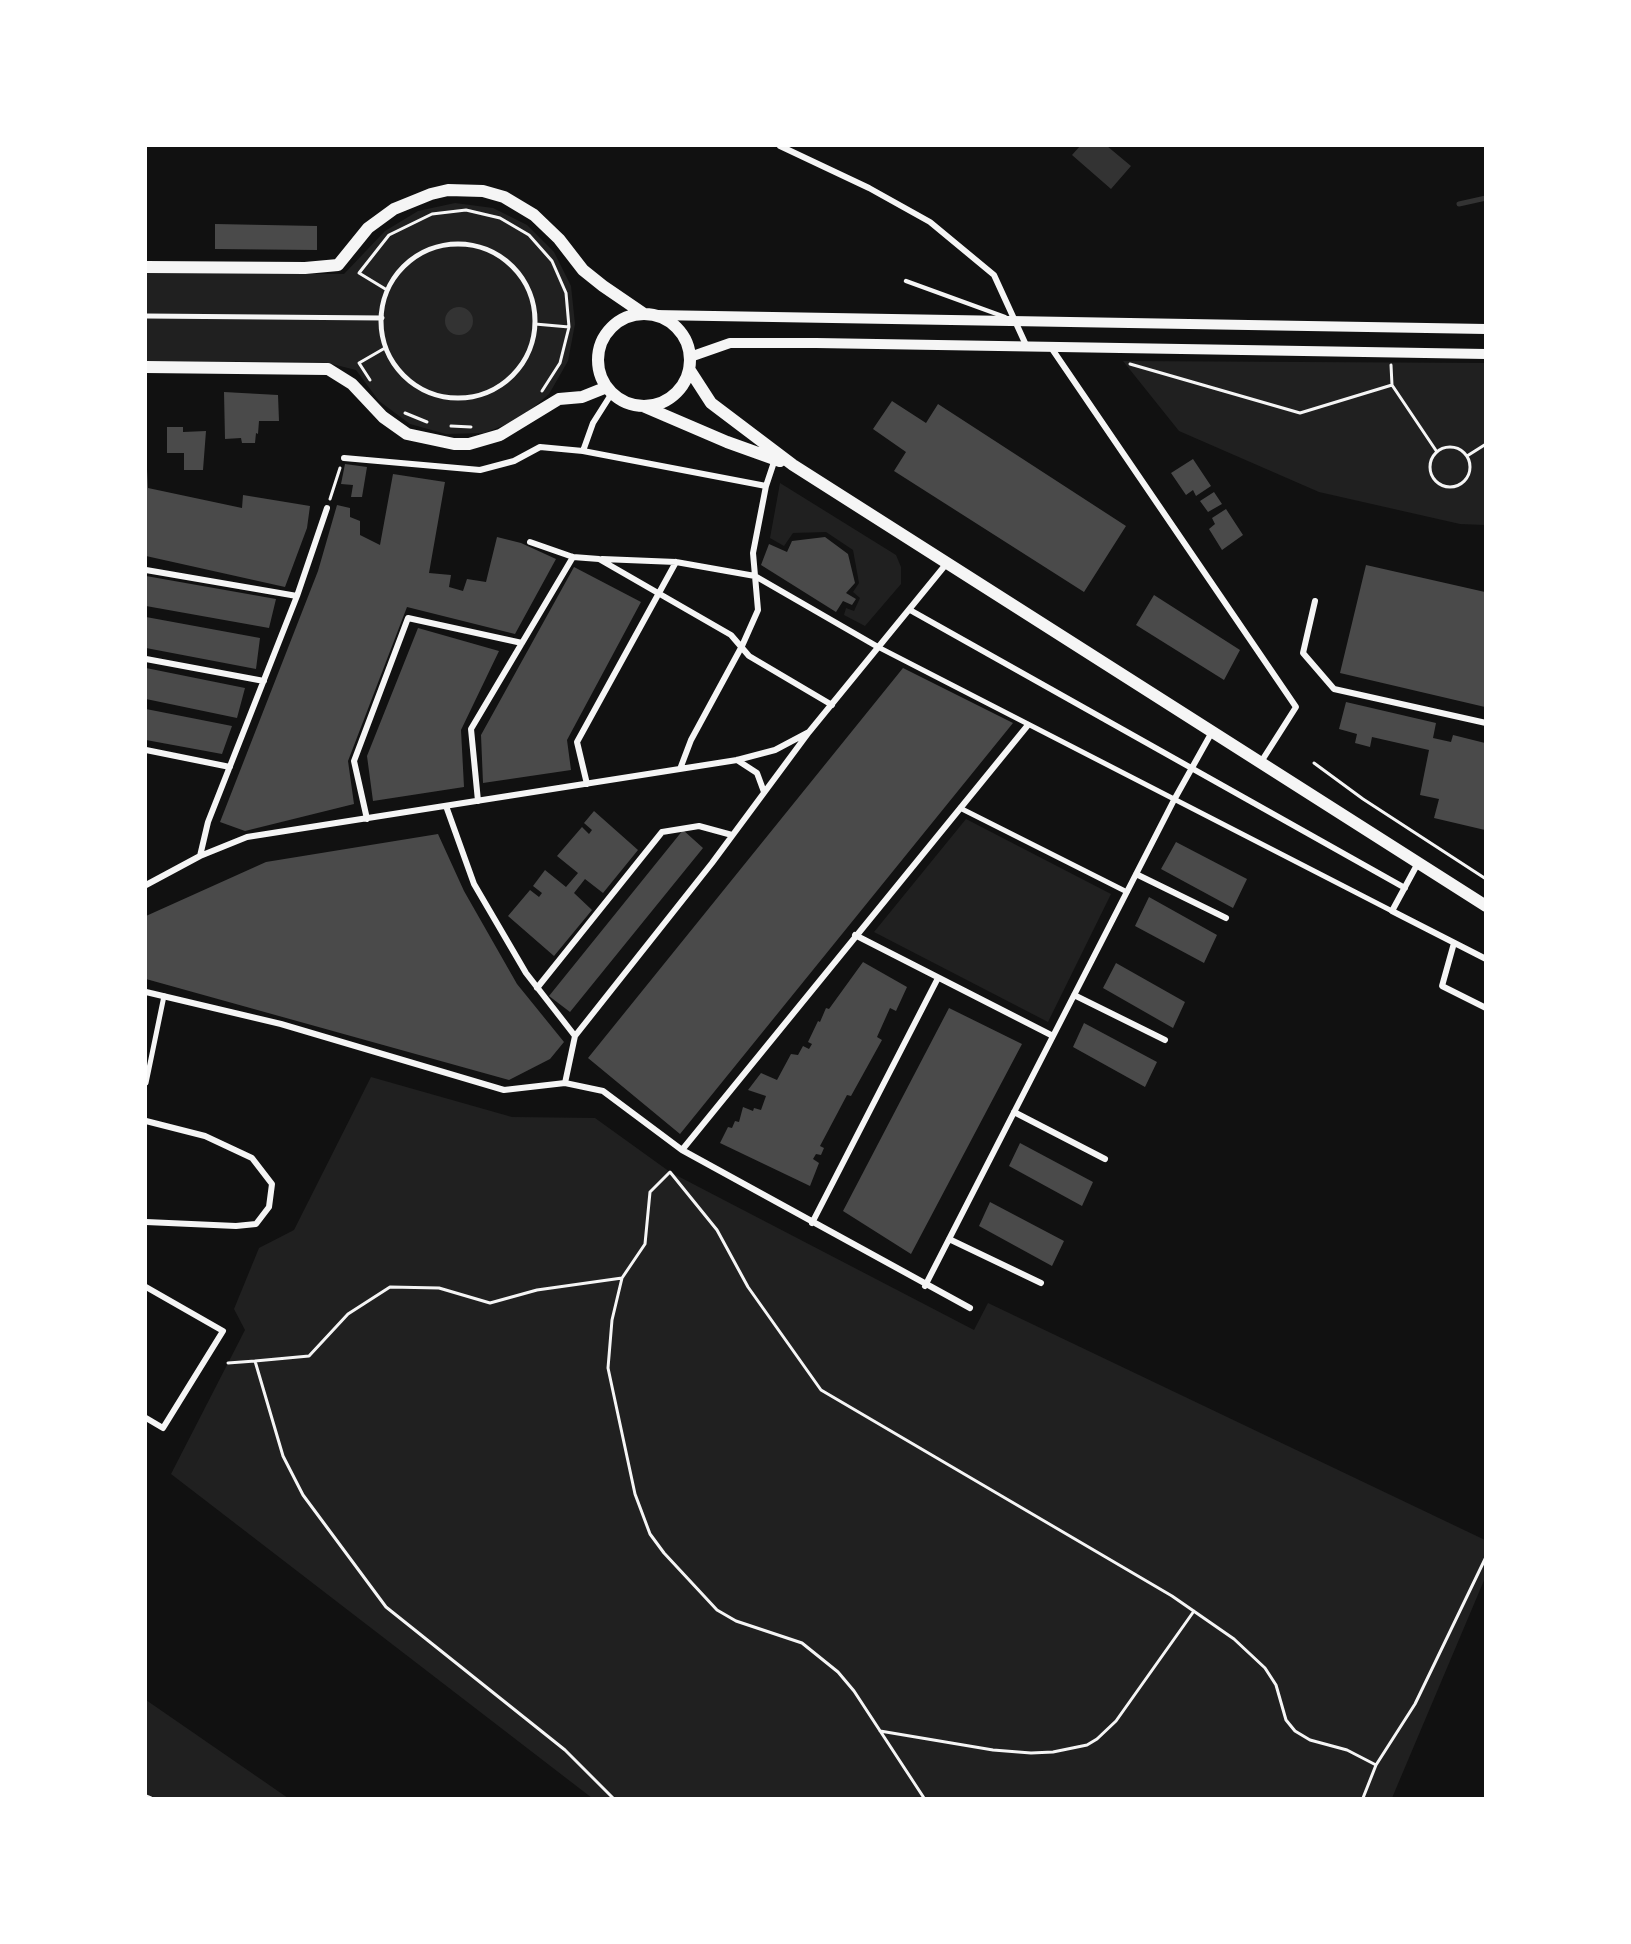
<!DOCTYPE html>
<style>
body{margin:0}
#map{position:relative;width:1631px;height:1944px;overflow:hidden;background:#111;font-family:"Fira Sans",sans-serif}
canvas{display:block}
.frame{position:absolute;inset:0;border:147px solid #fff;pointer-events:none}
</style>
<div id="map">
<canvas width="1631" height="1944"></canvas>
<div class="frame"></div>
</div>
<script>
const g = document.querySelector('canvas').getContext('2d');
g.lineJoin = 'round';
function fillPath(path, color) { g.fillStyle = color; g.fill(path, 'evenodd'); }
const toPath = rows => new Path2D(rows.map(r => 'M' + r).join(''));
function trace(path, color, width, dash) { g.strokeStyle = color; g.lineWidth = width; g.lineCap = dash ? 'butt' : 'round'; g.setLineDash(dash || []); g.stroke(path); }
const green = toPath([
 [455,203,493,208,527,225,554,252,571,286,575,324,568,361,549,394,520,419,484,433,446,434,410,424,379,401,356,370,324,362,146,361,146,273,344,274,385,231,418,211],
 [1123,361,1485,363,1485,525,1460,524,1319,492,1179,431],
 [780,483,896,555,901,567,901,584,865,626,844,615,846,608,854,611,860,598,853,592,859,583,853,550,826,532,793,533,784,546,770,538],
 [966,819,1111,894,1048,1022,874,932],
 [371,1077,512,1117,595,1118,670,1172,974,1330,988,1303,1485,1540,1485,1578,1392,1798,592,1798,171,1474,245,1330,234,1309,259,1248,294,1230],
 [146,1700,288,1798,146,1798]
]);
const water = toPath([
 [1080,146,1107,146,1131,166,1111,189,1072,155],
 '445 321a14 14 0 1 1 28 0a14 14 0 1 1-28 0Z'
]);
const stream = toPath([
 [1459,204,1486,198]
]);
const building = toPath([
 [215,224,317,226,317,250,215,249],
 [224,392,278,395,279,421,259,421,258,434,256,433,255,443,242,443,241,438,225,439],
 [892,401,926,423,938,404,1126,526,1084,592,894,471,906,452,873,429],
 [167,427,183,427,183,432,206,431,203,470,184,470,184,453,167,453],
 [146,450,148,488,242,508,243,495,310,506,307,528,285,587,146,556],
 [1193,459,1211,486,1196,496,1193,490,1186,495,1171,473],
 [345,464,367,467,362,497,351,497,353,485,341,484],
 [393,474,445,482,429,573,451,575,449,587,463,591,467,579,486,582,497,537,521,543,556,559,515,634,407,607,348,761,354,804,245,831,220,822,318,571,337,505,350,508,350,517,360,521,360,535,380,545],
 [1214,492,1222,504,1208,512,1200,501],
 [1226,509,1243,535,1222,550,1209,529,1215,524,1212,518],
 [825,537,848,554,855,583,846,593,856,599,852,605,843,601,836,612,761,565,769,544,787,552,792,541],
 [1366,565,1485,592,1485,707,1340,673],
 [574,567,641,602,567,740,571,770,483,783,481,735],
 [146,576,276,599,269,628,146,606],
 [1154,595,1240,650,1224,680,1136,625],
 [146,617,260,638,256,669,146,648],
 [418,628,499,651,461,730,464,787,373,801,367,756],
 [146,668,245,688,237,718,146,699],
 [903,668,1013,723,680,1134,588,1058],
 [1346,702,1436,723,1433,738,1451,742,1453,735,1485,743,1485,830,1434,818,1439,799,1420,795,1429,750,1372,737,1370,747,1355,743,1357,734,1339,729],
 [146,709,232,726,222,754,146,740],
 [594,811,638,850,603,893,585,879,574,893,592,910,554,956,508,916,530,890,539,897,542,893,533,886,545,870,566,887,578,873,557,856,582,827,589,834,592,830,584,823],
 [683,830,703,848,570,1012,549,996],
 [438,834,464,891,517,984,564,1042,550,1059,509,1080,146,979,146,916,266,862],
 [1176,842,1247,879,1233,908,1161,869],
 [1149,897,1217,935,1204,963,1135,926],
 [863,962,907,987,896,1011,890,1008,877,1037,882,1040,851,1096,847,1095,820,1146,824,1148,821,1155,816,1154,813,1159,819,1163,810,1186,720,1143,728,1127,732,1128,735,1121,739,1122,743,1107,753,1111,754,1108,761,1110,766,1096,748,1090,761,1073,777,1080,791,1054,798,1055,803,1046,809,1049,812,1044,808,1042,818,1021,820,1022,826,1008,829,1009],
 [1116,963,1185,1002,1173,1028,1103,988],
 [949,1008,1022,1044,911,1254,843,1211],
 [1084,1023,1157,1062,1145,1087,1073,1047],
 [1020,1143,1093,1182,1082,1206,1009,1166],
 [990,1202,1064,1241,1052,1266,979,1226]
]);
const path = toPath([
 [387,290,359,273,389,235,432,214,466,210,500,218,529,235,552,261,566,293,569,327,560,363,542,391],
 [535,324,569,327],
 [1130,364,1300,413,1392,385,1391,365],
 [370,380,359,363,385,348],
 [1392,385,1437,452],
 [405,413,427,422],
 [451,426,471,427],
 '1430 467a20 20 0 1 1 40 0a20 20 0 1 1-40 0Z',
 [1467,456,1486,444],
 [330,499,340,468],
 [1314,763,1363,799,1486,879],
 [622,1278,612,1320,608,1368,635,1494,650,1534,664,1553,717,1610,736,1621,802,1643,838,1672,854,1691,924,1798],
 [255,1361,309,1356,348,1314,390,1287,439,1288,490,1303,537,1290,622,1278,645,1244,650,1192,670,1172,717,1230,748,1287,821,1390,1172,1596,1234,1639,1265,1668,1276,1685,1286,1720,1295,1731,1310,1740,1347,1750,1376,1765],
 [228,1363,255,1361,283,1456,303,1495,386,1607,565,1750,613,1798],
 [880,1731,993,1750,1031,1753,1053,1752,1087,1745,1097,1739,1116,1721,1194,1611],
 [146,1796,151,1798],
 [1363,1798,1376,1765,1415,1704,1486,1557]
]);
const service = toPath([
 [906,281,1005,317]
]);
const pedestrian = toPath([
 '381 321a77 77 0 1 1 154 0a77 77 0 1 1-154 0Z',
 [146,316,382,318],
 [878,647,1392,911],
 [960,808,1127,892],
 [146,1083,164,996]
]);
const minor = toPath([
 [780,146,869,188,930,222,994,275,1026,345],
 [1050,346,1296,707,1261,762],
 [583,451,593,423,612,393],
 [344,458,480,470,514,461,540,447,583,451,766,486],
 [530,542,573,557,599,559,731,635,749,656,832,705],
 [602,559,676,562,755,576,878,647],
 [146,570,297,596],
 [1315,601,1303,653,1334,689,1486,723],
 [910,610,1405,888],
 [146,659,264,681],
 [146,750,230,767],
 [737,760,757,773,764,792],
 [680,769,691,740,742,646,758,610,753,553,766,486,775,459],
 [587,784,577,742,676,562],
 [478,801,471,729,573,557],
 [446,806,474,884,526,973,575,1036],
 [367,819,354,761,408,618,522,643],
 [200,856,208,822,297,596,327,508],
 [1418,863,1392,911,1486,959],
 [1136,874,1226,918],
 [146,885,200,856,247,837,737,760,775,750,809,732],
 [855,935,1053,1036],
 [1454,943,1442,986,1486,1008],
 [537,988,662,832,699,826,732,835],
 [146,992,281,1024,504,1090,565,1083,603,1091,682,1150,970,1308],
 [1074,995,1165,1040],
 [565,1083,575,1036,712,863,809,732,947,563],
 [1014,1112,1105,1159],
 [146,1121,205,1136,252,1158,272,1184,269,1207,256,1224,236,1226,146,1222],
 [682,1150,1028,725],
 [812,1223,938,978],
 [949,1239,1041,1283],
 [925,1286,1174,800,1212,732],
 [146,1287,223,1331,163,1428,146,1418]
]);
const tertiary = toPath([
 [654,315,1486,329],
 [690,357,730,343,816,343,1486,354]
]);
const secondary = toPath([
 [146,267,305,268,338,265,368,228,394,209,431,194,448,190,483,191,504,197,534,215,559,239,583,270,603,286,644,314],
 '598 360a46 46 0 1 1 92 0a46 46 0 1 1-92 0Z',
 [146,367,328,369,352,384,383,417,407,434,454,444,469,444,500,435,559,399,582,397,607,387],
 [689,369,711,403,793,465,1486,906],
 [643,406,727,442,780,461]
]);
fillPath(green, '#202020');
fillPath(water, '#333');
trace(stream, '#333', 5);
fillPath(building, '#4a4a4a');
trace(path, '#f5f5f5', 3);
trace(service, '#f5f5f5', 4.5);
trace(pedestrian, '#f5f5f5', 5);
trace(minor, '#f5f5f5', 6);
trace(tertiary, '#f5f5f5', 10);
trace(secondary, '#f5f5f5', 12);
</script>
